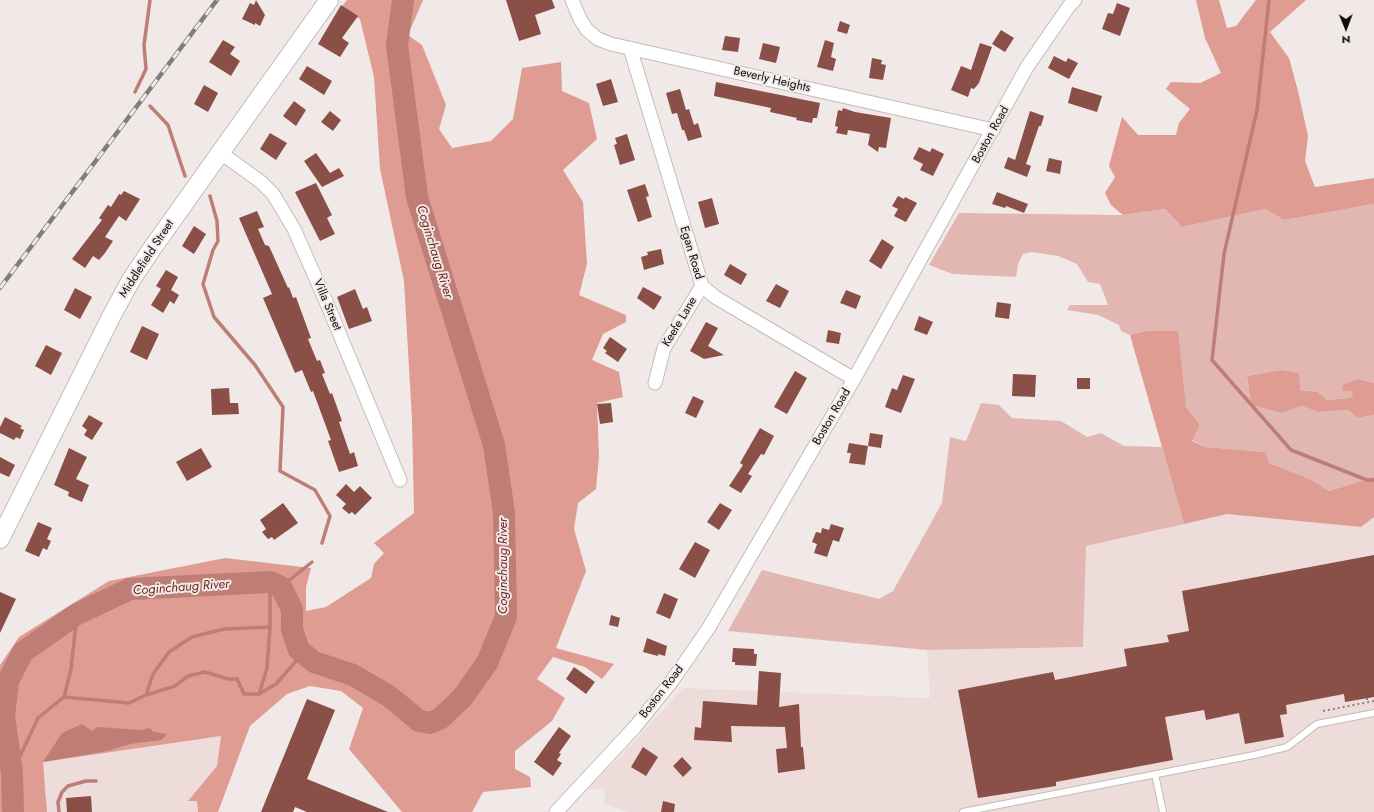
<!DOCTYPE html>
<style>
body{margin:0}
#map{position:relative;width:1374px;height:812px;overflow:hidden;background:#f1e9e8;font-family:Jost,sans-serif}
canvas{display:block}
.north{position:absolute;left:1326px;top:8px;width:40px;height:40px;-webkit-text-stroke:3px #f1e9e8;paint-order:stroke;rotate:179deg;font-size:11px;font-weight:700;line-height:16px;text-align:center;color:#0f0c0c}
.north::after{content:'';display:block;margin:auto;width:14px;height:18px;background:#0f0c0c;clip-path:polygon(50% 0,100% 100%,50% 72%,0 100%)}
</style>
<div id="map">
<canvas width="1374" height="812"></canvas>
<div class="north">N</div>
</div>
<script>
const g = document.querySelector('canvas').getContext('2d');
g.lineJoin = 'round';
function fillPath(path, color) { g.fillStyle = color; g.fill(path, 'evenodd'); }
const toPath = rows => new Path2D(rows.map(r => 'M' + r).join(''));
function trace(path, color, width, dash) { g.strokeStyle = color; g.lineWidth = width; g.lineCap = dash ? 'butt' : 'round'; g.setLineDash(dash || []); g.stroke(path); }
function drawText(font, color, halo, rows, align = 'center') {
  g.font = font + ' Jost,sans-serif'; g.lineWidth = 4; g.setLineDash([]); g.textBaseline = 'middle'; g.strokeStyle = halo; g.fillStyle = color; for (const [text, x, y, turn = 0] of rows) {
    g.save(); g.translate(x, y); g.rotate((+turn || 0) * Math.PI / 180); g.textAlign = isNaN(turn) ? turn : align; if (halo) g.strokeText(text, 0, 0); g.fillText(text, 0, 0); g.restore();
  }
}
const built = toPath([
 [1227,514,1361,527,1374,517,1374,812,630,812,604,804,605,789,588,789,634,742,683,688,930,698,927,650,1083,647,1085,546],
 [221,736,217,766,189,800,197,801,198,812,47,812,43,762]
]);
const green = toPath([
 [1374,204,1374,383,1358,379,1342,385,1343,391,1350,391,1353,394,1350,398,1327,400,1318,392,1300,390,1280,370,1247,376,1251,405,1281,413,1302,406,1318,412,1348,410,1358,418,1374,415,1374,477,1329,491,1310,479,1269,463,1264,452,1205,447,1192,440,1200,425,1186,407,1182,376,1146,331,1130,335,1121,331,1119,325,1098,315,1067,310,1070,305,1108,305,1100,284,1088,282,1077,264,1058,256,1032,252,1023,254,1018,264,1016,277,953,274,929,265,959,213,1123,215,1165,209,1182,227,1265,209,1284,220],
 [981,403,999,405,1012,418,1061,421,1087,437,1101,433,1124,446,1162,447,1184,524,1086,546,1083,647,927,650,728,631,762,570,879,599,893,591,942,503,950,437,966,441]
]);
const forest = toPath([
 [347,0,423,0,408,35,422,45,446,105,439,129,452,148,491,141,513,119,522,68,561,62,562,91,589,103,597,139,563,170,583,202,587,264,579,295,626,315,626,322,603,334,592,360,619,372,623,397,597,403,599,457,596,489,578,503,574,529,586,571,556,648,614,664,602,679,585,667,553,657,537,679,565,698,552,721,515,751,515,769,530,777,531,787,483,792,472,812,402,812,349,749,363,708,341,691,310,686,287,694,250,726,218,812,198,812,197,801,188,801,217,766,221,736,43,762,47,812,0,812,0,665,19,637,109,581,225,558,311,568,306,587,306,611,326,607,371,578,374,564,384,553,374,543,414,513,412,419,404,281,380,169,374,77,360,19,341,8],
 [1196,0,1219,0,1227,28,1236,26,1256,0,1306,0,1270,32,1289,58,1298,91,1308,136,1305,161,1315,187,1374,178,1374,204,1284,220,1265,209,1182,227,1165,209,1123,215,1111,205,1105,193,1115,177,1109,166,1122,117,1138,135,1176,135,1179,123,1190,109,1166,89,1171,82,1200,83,1221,73,1205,38],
 [1146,331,1178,331,1186,407,1200,425,1192,441,1205,447,1265,452,1269,463,1310,479,1329,491,1374,477,1374,517,1361,527,1227,514,1184,524,1130,335],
 [1280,370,1299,373,1300,390,1318,392,1327,400,1350,398,1353,394,1350,391,1343,391,1342,385,1358,379,1374,383,1374,415,1358,418,1348,410,1318,412,1302,406,1281,413,1251,405,1247,376]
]);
const water = toPath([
 [82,724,92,731,98,727,141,730,149,728,154,732,167,734,161,740,130,744,107,751,43,762,62,733]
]);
const stream = toPath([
 [1269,0,1257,110,1224,254,1212,360,1291,450,1367,480,1374,480],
 [135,92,146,69,144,45,150,0],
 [150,106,168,125,185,176],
 [210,196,217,221,218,241,213,250,203,284,214,317,255,365,283,407,280,471,315,490,330,516,322,543],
 [281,587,312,562],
 [259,694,267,668,270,627],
 [146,695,175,686,188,676,205,672,228,679,237,679,244,694,259,694,276,684,303,653],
 [64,697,71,669,77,614],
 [12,773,38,718,64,697,129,703,146,695,153,674,169,652,192,637,224,629,270,627,270,582],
 [59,812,58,802,62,792,68,786,86,781,96,781]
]);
const river = toPath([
 [13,812,12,773,4,716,8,681,23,652,77,614,130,589,270,582,281,587,292,609,292,630,299,650,314,662,353,675,389,696,419,721,430,723,441,718,462,698,487,663,506,617,504,513,494,445,417,197,397,45,403,0]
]);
const building = toPath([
 [256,0,265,15,260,26,255,23,255,25,242,19,250,3,254,5],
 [506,0,552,0,555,8,535,15,541,34,519,41],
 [1117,3,1130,8,1120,36,1102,29,1108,13,1113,14],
 [341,5,358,16,342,38,349,43,340,57,318,44],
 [840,21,850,25,847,34,837,31],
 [1001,30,1014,38,1005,52,992,44],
 [725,36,740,38,738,52,722,50],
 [223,40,235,47,230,54,240,61,231,76,209,62],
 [825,40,834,43,831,57,836,59,833,71,817,67],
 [763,43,780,47,776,63,759,59],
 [980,43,992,47,979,83,974,89,971,88,968,97,951,90,961,66,971,70],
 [1054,56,1066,62,1068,58,1078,63,1069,79,1048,68],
 [872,58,882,60,881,64,886,65,883,80,869,78],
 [307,66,332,81,324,95,299,79],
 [611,79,618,102,603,106,596,84],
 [716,82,820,103,817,118,813,118,812,123,796,120,797,118,770,112,771,108,714,96],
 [204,85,218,93,208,112,194,104],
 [1072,87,1102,96,1097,112,1068,103],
 [680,89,686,110,689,109,694,125,698,123,702,137,688,141,684,130,682,130,677,113,672,114,666,93],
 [294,101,306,110,296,126,283,116],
 [843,108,855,112,891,118,886,148,879,147,878,152,868,145,870,134,848,130,847,135,836,133,838,127,835,126,838,110,842,111],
 [330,111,341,120,333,131,321,122],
 [1030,111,1044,116,1041,126,1039,126,1026,164,1031,166,1027,177,1004,168,1008,157,1015,160],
 [270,133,287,143,276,160,260,149],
 [627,134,635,160,620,165,614,145,617,144,615,138],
 [919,147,930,152,932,148,944,154,933,176,920,170,923,164,913,159],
 [316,153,330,173,339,168,344,176,322,187,304,161],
 [1049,158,1062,161,1060,174,1046,171],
 [316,183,332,215,327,218,335,234,320,241,295,192],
 [645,184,649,196,646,197,652,217,638,222,627,190],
 [124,191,140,199,126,221,119,216,105,237,113,241,105,253,99,260,93,256,85,268,72,259,102,220,99,218,108,205,111,207,119,194,121,195],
 [997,192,1028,204,1024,213,1006,206,1005,208,992,204],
 [898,196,904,199,905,197,917,203,906,222,894,216,898,209,892,206],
 [712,198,719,224,705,228,698,202],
 [257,211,264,227,258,229,265,245,269,246,288,288,289,287,293,298,296,297,311,338,308,339,317,361,320,360,325,373,322,374,330,394,332,393,342,421,339,422,350,454,354,452,358,466,339,472,328,441,331,440,313,391,311,392,302,370,295,373,263,298,272,294,239,218],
 [194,226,206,234,194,254,182,246],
 [882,239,894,247,881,269,869,261],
 [661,249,664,264,644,270,641,257,648,255,647,252],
 [730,264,747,274,741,285,724,275],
 [166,270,178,277,171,290,179,295,174,304,170,301,163,313,151,305,161,289,156,286],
 [776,284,789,291,780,308,766,301],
 [643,287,662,297,654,310,637,298],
 [75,288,92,297,80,319,64,310],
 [355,289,363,309,367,307,372,321,349,329,337,297],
 [846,290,861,296,856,309,840,303],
 [997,302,1011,304,1009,319,995,317],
 [919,316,933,322,927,335,914,330],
 [706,322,718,328,708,346,724,355,704,359,690,351],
 [142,326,159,334,147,360,130,352],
 [828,330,841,333,839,344,826,342],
 [610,337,627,349,618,362,605,353,607,351,603,348],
 [46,345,62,353,51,375,35,366],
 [795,371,807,378,787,414,774,407],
 [1013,374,1036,375,1035,397,1012,396],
 [903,375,915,379,901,413,885,407,892,388,897,390],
 [1077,378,1090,378,1090,389,1077,389],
 [229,388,230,403,238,403,239,414,212,415,211,389],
 [693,396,704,401,696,418,685,413],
 [611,403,613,422,600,424,597,404],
 [89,415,103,423,92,440,84,435,87,430,82,426],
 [5,417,22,426,20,428,24,430,20,439,16,437,14,440,0,433,0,427],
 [760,428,774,436,764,455,761,454,748,474,752,476,741,493,729,486,743,465,740,463],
 [870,433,883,435,881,448,868,446,865,465,849,463,851,453,847,453,849,443,868,446],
 [69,448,87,457,76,479,89,485,82,502,68,496,69,492,54,485],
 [201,448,212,467,187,481,176,462],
 [0,457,15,465,9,477,0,473],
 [346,484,354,492,360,486,372,498,355,515,352,512,349,514,342,508,346,504,336,495],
 [283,503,298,523,274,540,272,537,268,539,262,532,266,529,260,520],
 [720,503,732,510,719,530,707,522],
 [38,522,52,528,47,539,51,541,47,550,43,548,39,557,25,551],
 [831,524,844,528,839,542,833,540,827,557,814,553,817,544,812,542,816,532,821,533,822,528,829,530],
 [695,542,710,550,695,578,679,569],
 [1374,555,1374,697,1345,702,1344,694,1286,705,1287,714,1280,715,1284,737,1245,744,1239,713,1206,720,1204,710,1165,717,1173,760,1056,782,1056,786,978,798,958,690,1053,672,1055,680,1127,666,1124,649,1169,642,1167,635,1189,631,1182,591],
 [0,592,16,599,0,633],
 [664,593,678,599,670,619,656,613],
 [611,615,620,618,618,627,609,625],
 [647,638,667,646,665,656,658,654,658,656,643,652],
 [733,648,754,649,754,654,757,654,756,666,735,665,735,662,732,662],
 [574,667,595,682,586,694,566,679],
 [759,671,781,673,779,707,799,704,801,747,803,747,805,769,778,773,776,749,787,748,785,727,731,726,732,742,694,740,695,727,701,728,703,701,757,705],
 [307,699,335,710,307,779,388,812,307,812,295,807,293,812,261,812],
 [559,727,571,736,559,753,561,754,557,760,562,763,553,776,534,762],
 [643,747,658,757,646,776,631,767],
 [682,757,692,768,683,777,673,766],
 [91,796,92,812,67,812,66,798],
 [663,801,675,804,674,812,661,812]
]);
const path = toPath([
 [1367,698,1367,702],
 [1323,711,1374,701]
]);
const service = toPath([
 [1155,774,1163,812],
 [963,812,1254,755,1287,747,1317,724,1374,713]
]);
const minor = toPath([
 [572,0,580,19,587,30,598,39,611,44,993,130],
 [630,48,702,286,715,297,854,379],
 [221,153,261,182,273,194,294,229,328,306,400,480],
 [655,383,664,348,702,286],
 [556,812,635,727,672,681,708,629,854,379,1027,67,1069,6,1075,0]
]);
const secondary = toPath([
 [0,539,112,315,131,280,151,250,329,0]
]);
const rail = toPath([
 [0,288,217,0]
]);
const streetNames = [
 ["Beverly Heights",772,80,13],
 ["Boston Road",991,135,-61],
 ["Egan Road",691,253,73],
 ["Middlefield Street",147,259,-57],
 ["Villa Street",327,305,67],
 ["Keefe Lane",680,322,-59],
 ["Boston Road",832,417,-60],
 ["Boston Road",662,692,-52]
];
const waterNames = [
 ["Coginchaug River",434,252,73],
 ["Coginchaug River",504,566,-90],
 ["Coginchaug River",181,588,-4]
];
fillPath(built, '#eddcda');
fillPath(green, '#e2b7b1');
fillPath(forest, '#de9c92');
fillPath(water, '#be7e75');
trace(stream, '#be7e75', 3.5);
trace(river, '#be7e75', 22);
fillPath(building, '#8a4f47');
trace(service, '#c3bbba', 8);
trace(minor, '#c3bbba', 15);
trace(secondary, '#c3bbba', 20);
trace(path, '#868180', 2, [2, 3]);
trace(service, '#fff', 6);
trace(minor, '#fff', 13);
trace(secondary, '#fff', 18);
trace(rail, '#827c7c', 4.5);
trace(rail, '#f1e9e8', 3, [9]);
drawText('12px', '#0f0c0c', '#f1e9e8', streetNames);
drawText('italic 13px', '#72241d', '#f1e9e8', waterNames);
</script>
